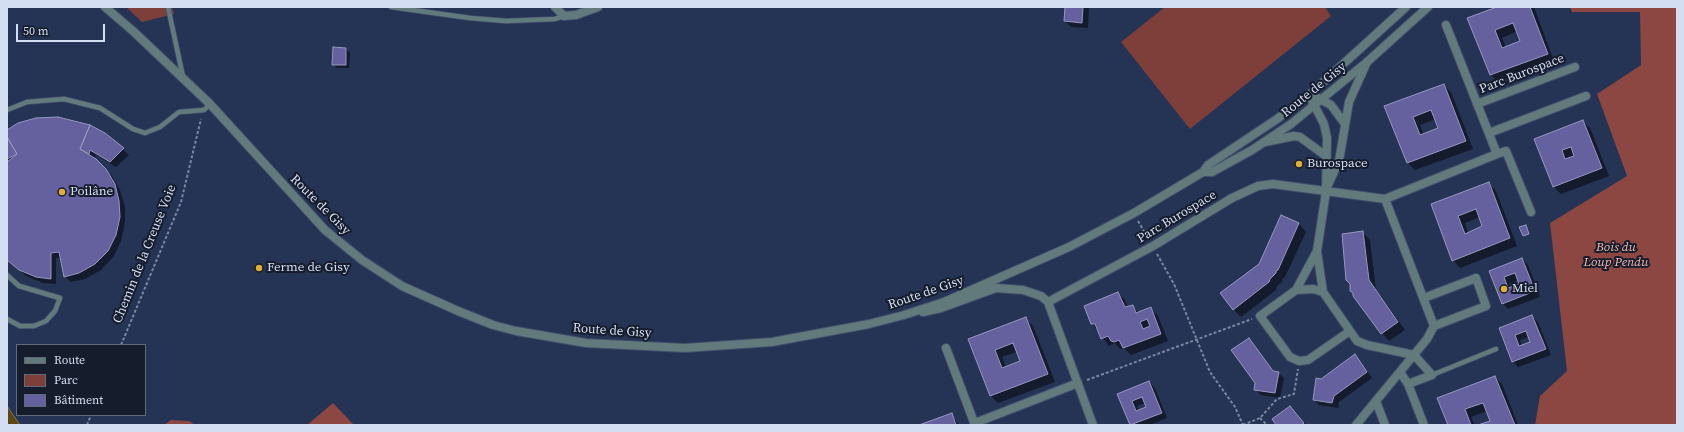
<!DOCTYPE html>
<meta charset="utf-8">
<style>
body{margin:0}
#map{position:relative;width:1684px;height:432px;overflow:hidden;background:#253354;font-family:"Source Serif 4",serif}
canvas{display:block}
.frame{position:absolute;inset:0;border:8px solid #d4def3;pointer-events:none}
.legend{position:absolute;left:16px;top:344px;width:130px;height:72px;box-sizing:border-box;background:#151c2b;border:1px solid #616a7b;margin:0;padding:5px 7px;list-style:none;font-size:12px;color:#d4def3}
.legend li{display:flex;align-items:center;gap:8px;height:20px}
.legend b{width:20px;border:1px solid #616a7b}
.scale{position:absolute;left:16px;top:24px;width:89px;height:18px;box-sizing:border-box;border:2px solid #d4def3;border-top:0;padding-left:5px;font-size:12px;line-height:14px;white-space:nowrap;color:#d4def3;-webkit-text-stroke:3px #151c2b;paint-order:stroke}
</style>
<div id="map">
<canvas width="1684" height="432"></canvas>
<div class="frame"></div>
<ul class="legend">
<li><b style="height:5px;background:#627a7c"></b>Route</li>
<li><b style="height:11px;background:#7e3f3b"></b>Parc</li>
<li><b style="height:11px;background:#65619e"></b>Bâtiment</li>
</ul>
<div class="scale">50 m</div>
</div>
<script>
const g = document.querySelector('canvas').getContext('2d');
g.lineJoin = 'round';
function fillPath(path, color) { g.fillStyle = color; g.fill(path, 'evenodd'); }
const toPath = rows => new Path2D(rows.map(r => 'M' + r).join(''));
function trace(path, color, width, dash) { g.strokeStyle = color; g.lineWidth = width; g.lineCap = dash ? 'butt' : 'round'; g.setLineDash(dash || []); g.stroke(path); }
function drawText(font, color, halo, rows, align = 'center') {
  g.font = font + ' "Source Serif 4",serif'; g.lineWidth = 4; g.setLineDash([]); g.textBaseline = 'middle'; g.strokeStyle = halo; g.fillStyle = color; for (const [text, x, y, turn = 0] of rows) {
    g.save(); g.translate(x, y); g.rotate((+turn || 0) * Math.PI / 180); g.textAlign = isNaN(turn) ? turn : align; if (halo) g.strokeText(text, 0, 0); g.fillText(text, 0, 0); g.restore();
  }
}
const green = toPath([
 [126,7,172,7,174,14,142,22],
 [1165,7,1325,7,1331,16,1190,129,1121,42]
]);
const forest = toPath([
 [1570,7,1677,7,1677,425,1535,425,1540,396,1567,371,1550,223,1627,176,1597,94,1641,65,1640,12,1572,12],
 [333,403,354,425,307,425],
 [171,420,189,421,195,425,164,425]
]);
const water = toPath([
 [7,406,20,425,7,425,7,406]
]);
const shadow = toPath([
 [1066,7,1089,7,1088,28,1071,27,1065,21],
 [1500,7,1534,7,1554,61,1498,82,1491,75,1469,19],
 [1518,31,1522,42,1506,48,1502,38],
 [346,49,350,53,349,68,337,68,333,64],
 [1444,85,1451,92,1473,149,1415,170,1408,163,1386,106],
 [1436,119,1439,129,1424,135,1420,125],
 [1582,121,1590,128,1609,176,1561,194,1554,187,1535,139],
 [7,131,105,134,129,155,116,167,96,155,94,160,112,176,120,190,125,207,125,223,121,241,114,256,101,270,85,279,71,282,65,277,61,258,56,258,56,284,43,283,26,276,7,259],
 [1489,184,1496,191,1517,246,1460,268,1453,260,1432,204],
 [1480,217,1484,227,1468,233,1465,223],
 [1281,216,1299,224,1306,232,1285,277,1282,279,1283,281,1277,286,1276,290,1241,317,1233,309,1259,265],
 [1362,232,1370,240,1376,289,1405,330,1389,341,1382,333,1351,283],
 [1522,259,1528,265,1540,297,1508,309,1502,303,1490,272],
 [1519,280,1521,285,1511,288,1509,283],
 [1118,293,1125,300,1128,307,1132,306,1139,313,1151,308,1158,316,1168,341,1131,355,1124,348,1120,349,1115,343,1109,346,1092,324],
 [1532,316,1538,322,1551,355,1518,367,1513,361,1500,329],
 [1529,337,1531,343,1522,346,1520,340],
 [1025,318,1033,326,1055,382,998,403,991,396,970,340],
 [1017,352,1021,362,1006,367,1002,357],
 [1248,339,1274,372,1278,373,1284,378,1280,398,1261,395,1255,389,1256,383],
 [1355,355,1372,378,1339,402,1338,408,1319,405,1314,400,1321,380],
 [1495,377,1502,384,1518,425,1481,425,1491,422,1487,411,1471,417,1475,425,1449,425],
 [1149,382,1155,388,1167,418,1150,425,1131,425,1118,395],
 [1146,403,1148,408,1139,411,1137,406],
 [1290,407,1296,412,1306,425,1277,425],
 [951,414,959,425,922,425]
]);
const building = toPath([
 [1065,7,1083,7,1082,23,1064,21,1065,7],
 [1497,7,1530,7,1548,54,1490,75,1467,18,1497,7],
 [1513,23,1520,41,1502,48,1495,30,1513,23],
 [333,47,346,48,346,65,332,65,333,47],
 [1444,84,1466,141,1407,163,1384,106,1444,84],
 [1431,110,1438,128,1420,135,1413,117,1431,110],
 [58,117,90,125,80,149,96,159,106,169,115,184,119,201,120,217,116,235,108,251,95,264,79,273,64,277,59,252,51,253,51,279,36,277,19,270,7,260,7,162,17,154,7,137,7,130,18,123,36,118,58,117],
 [1583,120,1602,168,1553,187,1534,139,1583,120],
 [1571,147,1574,156,1565,159,1562,150,1571,147],
 [90,125,105,133,124,148,110,162,90,150,89,154,80,149,90,125],
 [7,137,17,154,7,159,7,137],
 [1489,182,1510,238,1452,261,1431,204,1489,182],
 [1476,209,1482,226,1465,234,1458,216,1476,209],
 [1281,215,1299,223,1278,270,1276,271,1276,273,1270,279,1269,282,1233,310,1220,293,1259,264,1281,215],
 [1526,225,1529,234,1523,236,1519,227,1526,225],
 [1363,231,1369,280,1398,322,1381,334,1353,296,1353,293,1350,291,1350,284,1346,280,1342,234,1363,231],
 [1522,258,1535,291,1502,304,1489,271,1522,258],
 [1515,273,1519,284,1508,288,1504,277,1515,273],
 [1118,292,1125,307,1133,305,1136,313,1151,307,1161,334,1123,348,1119,340,1114,342,1111,341,1108,336,1101,339,1095,324,1091,324,1084,306,1118,292],
 [1147,319,1150,326,1143,329,1140,322,1147,319],
 [1532,315,1546,349,1512,362,1499,328,1532,315],
 [1526,331,1530,342,1519,346,1515,335,1526,331],
 [1026,317,1048,374,990,396,968,339,1026,317],
 [1013,343,1020,361,1002,368,995,350,1013,343],
 [1249,338,1273,371,1279,372,1275,393,1254,390,1255,383,1231,350,1249,338],
 [1355,354,1367,372,1334,396,1332,403,1313,400,1316,378,1321,379,1355,354],
 [1495,376,1515,425,1478,425,1490,421,1483,403,1465,409,1471,425,1448,425,1437,398,1495,376],
 [1149,381,1162,413,1130,425,1117,394,1149,381],
 [1142,397,1146,407,1136,411,1132,401,1142,397],
 [1290,406,1304,423,1301,425,1276,425,1272,419,1290,406],
 [952,413,956,425,919,425,952,413]
]);
const path = toPath([
 [1138,221,1148,238],
 [1157,254,1174,284,1210,372,1235,407,1243,425],
 [121,345,181,202,201,119],
 [1087,380,1252,319],
 [1260,418,1267,425],
 [87,425,91,415],
 [1243,425,1260,418,1277,399,1294,394,1298,369]
]);
const service = toPath([
 [168,7,183,77],
 [391,7,470,18,506,21,555,19,564,16],
 [7,110,27,102,64,99,100,108,133,129,145,133,160,127,179,112,204,110,210,104],
 [7,275,19,286,60,298,55,311,46,321,34,326,20,326,7,319],
 [1432,375,1496,349]
]);
const minor = toPath([
 [555,7,564,16,576,15,598,7],
 [1309,95,1324,124,1327,138,1326,192,1317,251,1323,292,1357,341,1367,345,1414,355,1432,375,1408,384],
 [1316,97,1331,105,1345,124],
 [1477,104,1575,67],
 [1489,133,1586,96],
 [1265,142,1294,136,1300,137,1326,156],
 [1497,154,1506,151,1531,212],
 [1327,187,1339,161,1349,102,1367,62],
 [1385,199,1497,154,1446,25],
 [1317,251,1296,290,1260,316,1290,357,1299,361,1308,360,1350,331],
 [1296,290,1313,289,1323,292],
 [1424,298,1476,278,1486,306,1434,326],
 [1048,302,1153,246,1232,198,1258,186,1273,184,1385,199,1434,326,1427,339,1356,425],
 [923,312,941,308,996,288,1023,290,1041,296,1048,302,1093,425],
 [946,348,975,425],
 [1400,372,1408,384,1424,425],
 [1376,401,1385,425],
 [975,423,1078,383]
]);
const tertiary = toPath([
 [105,7,133,31,210,104,325,230,362,260,402,286,458,311,493,325,516,331,586,343,685,348,772,342,869,324,904,315,944,302,1069,247,1134,213,1203,172,1208,165,1277,119,1309,95,1406,7],
 [1203,172,1212,172,1252,150,1291,124,1367,62,1428,7]
]);
const markers = [
 [1299,164,4,"#e1af34"],
 [62,192,4,"#e1af34"],
 [259,268,4,"#e1af34"],
 [1504,289,4,"#e1af34"]
];
const streetNames = [
 ["Parc Burospace",1522,74,-21],
 ["Route de Gisy",1314,90,-39],
 ["Route de Gisy",320,205,45],
 ["Parc Burospace",1177,217,-31],
 ["Chemin de la Creuse Voie",145,254,-68],
 ["Route de Gisy",926,293,-19],
 ["Route de Gisy",612,331,4]
];
const poiNames = [
 ["Burospace",1307,164],
 ["Poilâne",70,192],
 ["Ferme de Gisy",267,268],
 ["Miel",1512,289]
];
const parkNames = [
 ["Bois du",1616,248],
 ["Loup Pendu",1616,263]
];
fillPath(green, '#7e3f3b');
fillPath(forest, '#8c4742');
fillPath(water, '#5d4711');
trace(water, '#817455', 1);
fillPath(shadow, '#0007');
fillPath(building, '#65619e');
trace(building, '#9797c1', 1);
trace(service, '#414e6d', 6);
trace(minor, '#414e6d', 10);
trace(tertiary, '#414e6d', 10);
trace(path, '#7a86a1', 2, [3, 2]);
trace(service, '#627a7c', 4.5);
trace(minor, '#627a7c', 8);
trace(tertiary, '#627a7c', 8);
for (const [x, y, r, color] of markers) { const dot = new Path2D(); dot.arc(x, y, r, 0, 2 * Math.PI); g.fillStyle = color; g.fill(dot); trace(dot, '#151c2b', 1.5); }
drawText('13px', '#d4def3', '#151c2b', streetNames);
drawText('13px', '#d4def3', '#151c2b', poiNames, 'left');
drawText('italic 13px', '#f5b7b0', '#151c2b', parkNames);
</script>
